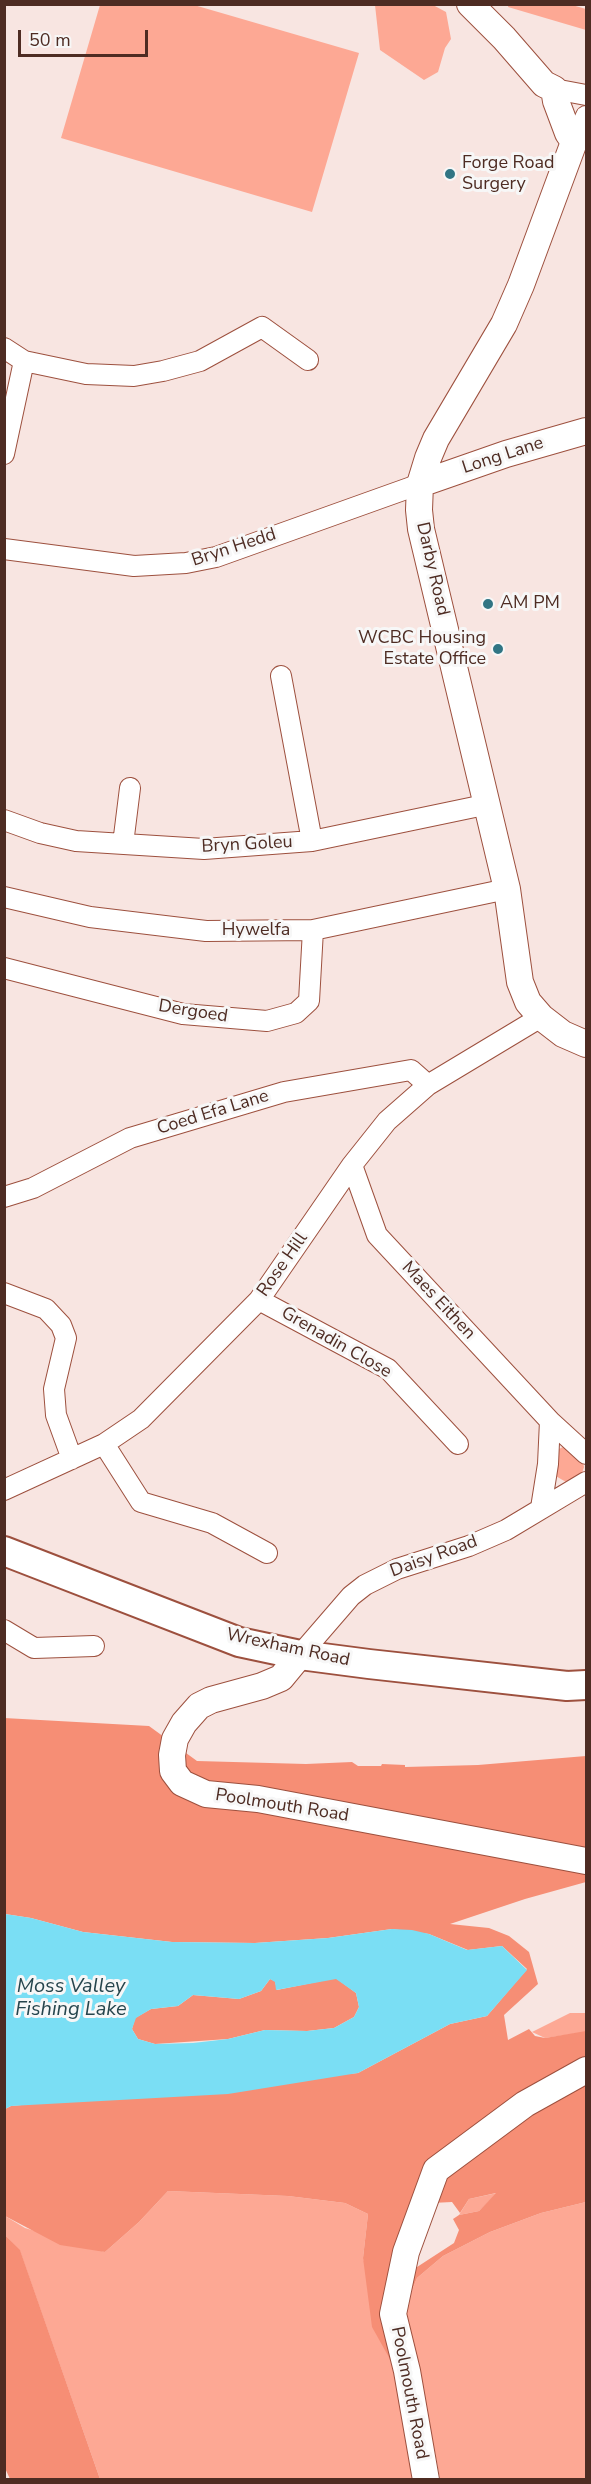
<!DOCTYPE html>
<style>
body{margin:0}
#map{position:relative;width:591px;height:2484px;overflow:hidden;background:#f8e5e1;font-family:"Nunito Sans",sans-serif}
canvas{display:block}
.frame{position:absolute;inset:0;border:6px solid #4e2c23;pointer-events:none}
.scale{position:absolute;left:18px;top:30px;width:130px;height:27px;box-sizing:border-box;border:3px solid #4e2c23;border-top:0;padding-left:8px;font-size:18px;line-height:21px;white-space:nowrap;color:#4e2c23;-webkit-text-stroke:4px #f7f7f7;paint-order:stroke}
</style>
<div id="map">
<canvas width="591" height="2484"></canvas>
<div class="frame"></div>
<div class="scale">50 m</div>
</div>
<script>
const g = document.querySelector('canvas').getContext('2d');
g.lineJoin = 'round';
function fillPath(path, color) { g.fillStyle = color; g.fill(path, 'evenodd'); }
const toPath = rows => new Path2D(rows.map(r => 'M' + r).join(''));
function trace(path, color, width, dash) { g.strokeStyle = color; g.lineWidth = width; g.lineCap = dash ? 'butt' : 'round'; g.setLineDash(dash || []); g.stroke(path); }
function drawText(font, color, halo, rows, align = 'center') {
  g.font = font + ' "Nunito Sans",sans-serif'; g.lineWidth = 6; g.setLineDash([]); g.textBaseline = 'middle'; g.strokeStyle = halo; g.fillStyle = color; for (const [text, x, y, turn = 0] of rows) {
    g.save(); g.translate(x, y); g.rotate((+turn || 0) * Math.PI / 180); g.textAlign = isNaN(turn) ? turn : align; if (halo) g.strokeText(text, 0, 0); g.fillText(text, 0, 0); g.restore();
  }
}
const green = toPath([
 [509,4,572,5,586,9,586,30,508,7],
 [100,5,194,5,359,53,312,212,61,138],
 [375,5,433,5,446,12,451,39,445,48,438,72,424,80,380,50],
 [565,1446,583,1463,584,1467,582,1473,566,1482,554,1475,557,1450],
 [570,2013,586,2013,586,2032,545,2038,532,2032],
 [168,2191,288,2196,345,2203,368,2214,363,2258,396,2368,412,2479,100,2479,20,2251,5,2235,5,2216,25,2228,105,2252,139,2222],
 [497,2193,479,2211,459,2215,469,2199],
 [586,2202,586,2479,440,2479,435,2452,419,2392,406,2315,408,2300,417,2278,443,2256,490,2232,541,2213]
]);
const forest = toPath([
 [4,1718,149,1726,197,1761,306,1764,352,1762,358,1766,381,1766,382,1764,405,1765,405,1767,478,1765,586,1756,586,1882,525,1899,450,1924,489,1928,509,1936,529,1952,538,1984,504,2015,508,2040,529,2029,535,2036,545,2038,586,2031,586,2202,541,2213,490,2232,443,2256,417,2278,408,2300,406,2315,405,2386,372,2327,363,2258,368,2214,345,2203,288,2196,168,2191,139,2222,105,2252,60,2245,5,2216,5,2109,11,2106,358,2073,450,2024,487,2016,527,1969,502,1946,468,1950,429,1934,392,1929,328,1938,255,1943,172,1942,83,1932,31,1918,5,1914],
 [518,1839,559,1868,525,1863],
 [496,2193,479,2211,459,2215,453,2219,459,2230,454,2243,414,2269,432,2203,452,2202,460,2213,469,2199],
 [336,1978,356,1993,359,2007,354,2017,334,2028,307,2031,265,2030,228,2039,155,2044,138,2039,132,2029,135,2018,151,2009,178,2006,193,1995,239,1999,261,1991,270,1979,275,1981,277,1990],
 [5,2235,20,2250,100,2479,10,2479,4,2466]
]);
const water = toPath([
 [5,1914,31,1918,83,1932,172,1942,255,1943,328,1938,392,1929,412,1930,429,1934,467,1950,502,1946,527,1970,487,2016,450,2024,358,2073,228,2094,11,2106,5,2109],
 [270,1979,275,1982,276,1990,336,1979,356,1993,359,2007,354,2017,334,2028,307,2031,265,2030,228,2039,193,2043,155,2044,138,2039,132,2029,136,2018,151,2009,178,2006,193,1995,239,1999,261,1991]
]);
const minor = toPath([
 [554,89,586,95],
 [574,142,586,116],
 [4,348,24,361,86,374,134,376,163,371,200,361,262,327,308,360],
 [4,454,24,361],
 [4,549,134,566,186,563,216,557,420,484],
 [281,676,312,841],
 [4,820,40,833,76,841,204,849,312,841,489,804],
 [123,844,130,788],
 [4,897,90,917,206,931,313,930,507,889],
 [4,968,183,1014,267,1021,296,1013,309,1001,313,930],
 [352,1165,377,1235,550,1421,548,1464,541,1508],
 [4,1197,33,1188,130,1138,284,1092,411,1070,428,1085],
 [4,1293,46,1309,61,1325,66,1338,54,1389,56,1415,72,1459],
 [259,1300,388,1369,458,1444],
 [550,1421,586,1454],
 [104,1444,141,1502,212,1523,267,1553],
 [4,1490,104,1444,141,1419,259,1300,352,1165,387,1121,428,1085,541,1017],
 [4,1630,34,1648,94,1646],
 [300,1655,351,1596,365,1585,397,1569,469,1546,506,1530,586,1482]
]);
const tertiary = toPath([
 [470,4,504,38,544,84,554,89,556,101,568,133,574,142,521,285,504,324,436,439,428,458,420,484,419,510,421,529,507,889,520,982,528,1002,541,1017,563,1034,586,1044],
 [420,484,506,454,586,431],
 [300,1655,281,1678,262,1686,211,1700,199,1706,184,1723,175,1739,172,1755,173,1771,182,1783,206,1794,258,1799,586,1861],
 [426,2480,407,2371,393,2314,406,2252,436,2170,525,2104,586,2070]
]);
const secondary = toPath([
 [4,1551,239,1642,300,1655,369,1664,567,1686,586,1685]
]);
const markers = [
 [450,174,6,"#317584"],
 [488,604,6,"#317584"],
 [498,649,6,"#317584"]
];
const poiNames = [
 ["Forge Road",462,164],
 ["Surgery",462,185],
 ["AM PM",500,604],
 ["WCBC Housing",486,639,"right"],
 ["Estate Office",486,660,"right"]
];
const streetNames = [
 ["Long Lane",503,456,-18],
 ["Bryn Hedd",234,548,-18],
 ["Darby Road",432,569,77],
 ["Bryn Goleu",247,845,-3],
 ["Hywelfa",256,931],
 ["Dergoed",193,1012,9],
 ["Coed Efa Lane",213,1113,-17],
 ["Rose Hill",283,1265,-55],
 ["Maes Eithen",438,1301,47],
 ["Grenadin Close",336,1343,30],
 ["Daisy Road",434,1557,-20],
 ["Wrexham Road",288,1648,12],
 ["Poolmouth Road",282,1806,9],
 ["Poolmouth Road",409,2393,79]
];
const waterNames = [
 ["Moss Valley",71,1987],
 ["Fishing Lake",71,2010]
];
fillPath(green, '#fda894');
fillPath(forest, '#f68e75');
fillPath(water, '#7adef4');
trace(minor, '#9d503e', 22);
trace(tertiary, '#9d503e', 28);
trace(secondary, '#9d503e', 32);
trace(minor, '#fff', 20);
trace(tertiary, '#fff', 26);
trace(secondary, '#fff', 28);
for (const [x, y, r, color] of markers) { const dot = new Path2D(); dot.arc(x, y, r, 0, 2 * Math.PI); g.fillStyle = color; g.fill(dot); trace(dot, '#f7f7f7', 2); }
drawText('18px', '#4e2c23', '#f7f7f7', poiNames, 'left');
drawText('18px', '#4e2c23', '#f7f7f7', streetNames);
drawText('italic 20px', '#26454d', '#f7f7f7', waterNames);
</script>
